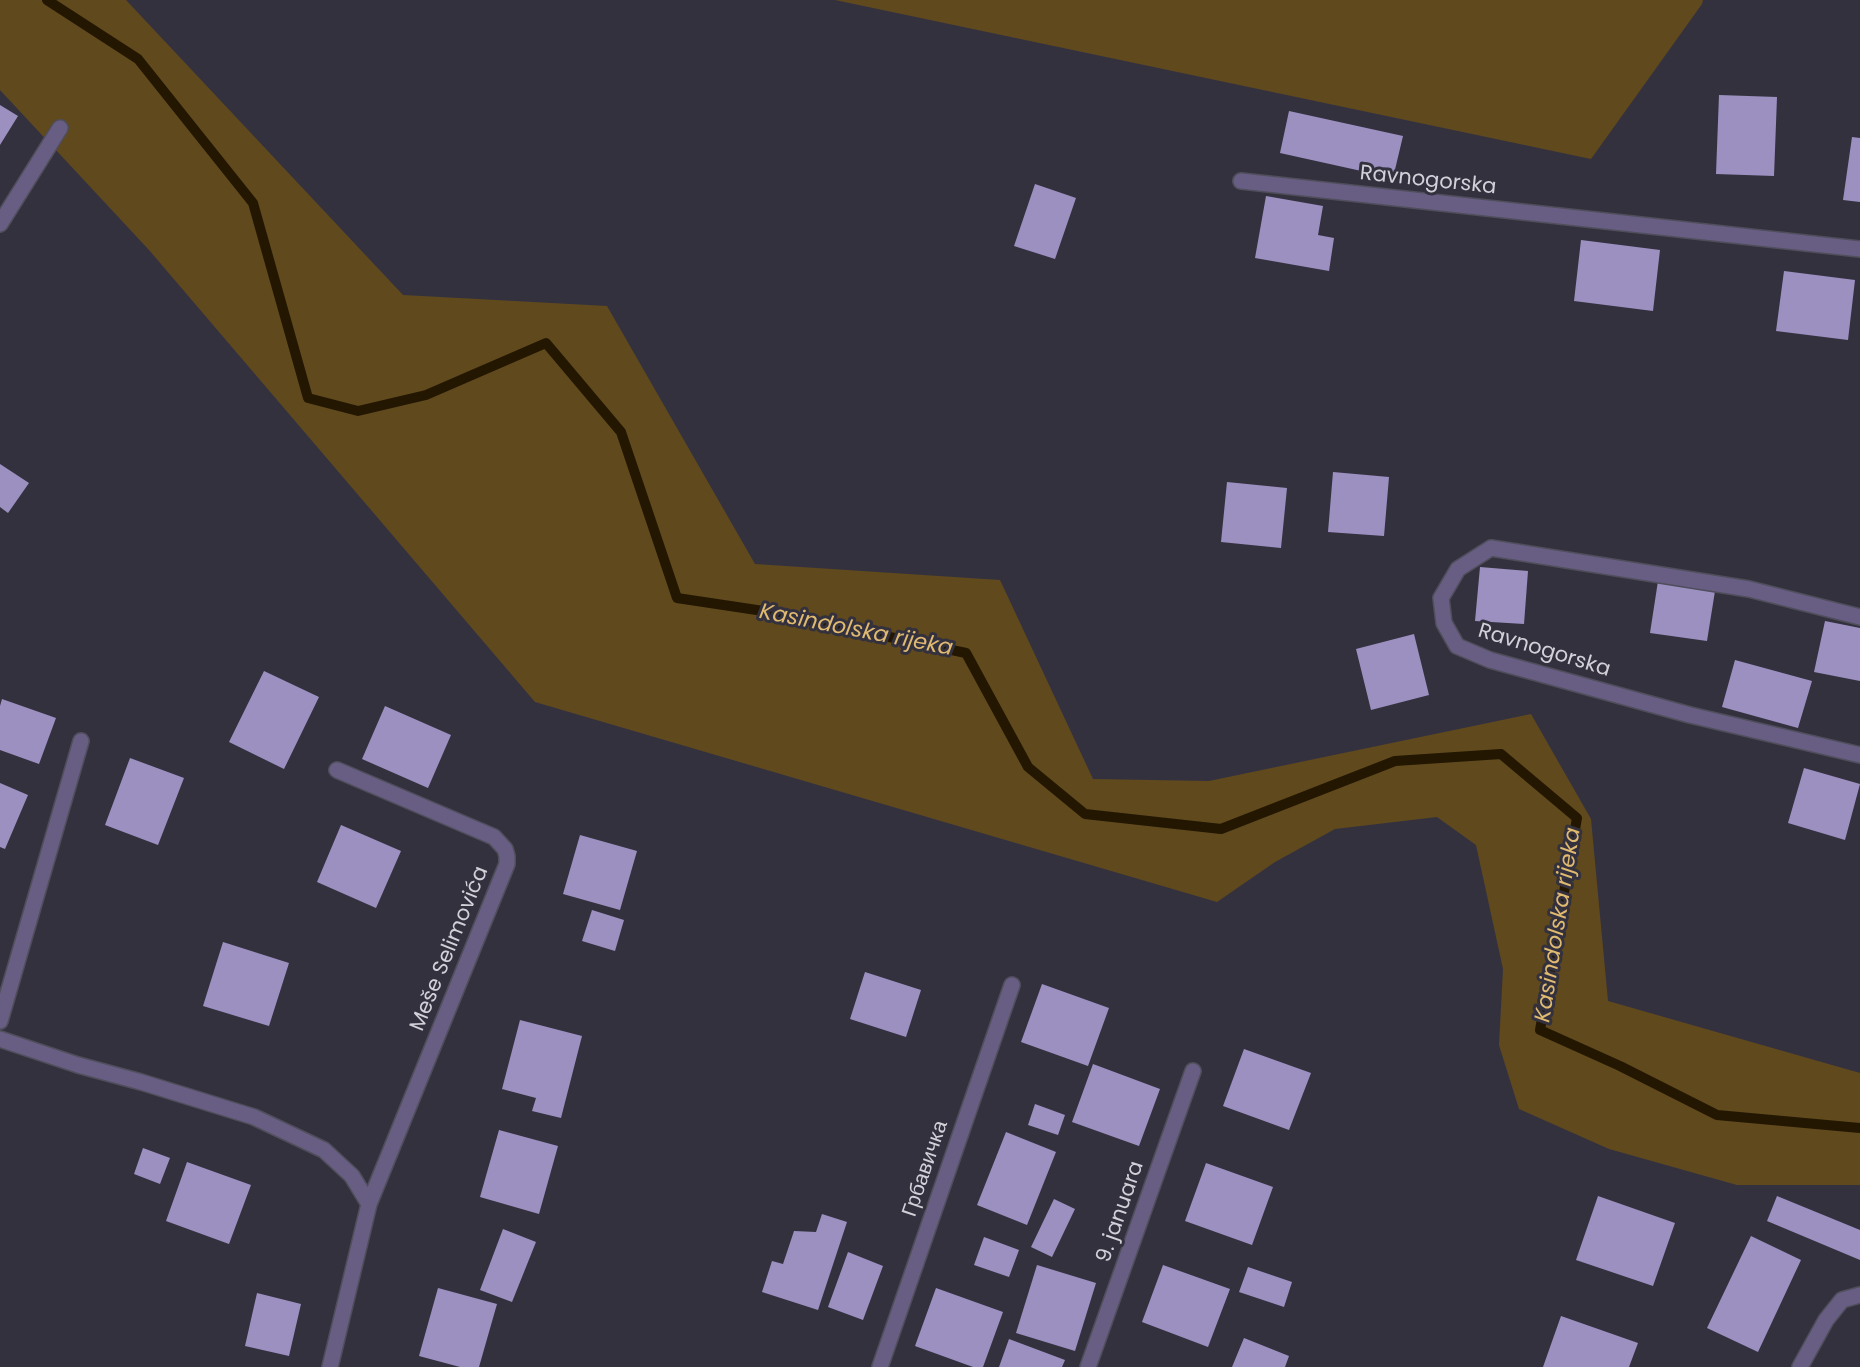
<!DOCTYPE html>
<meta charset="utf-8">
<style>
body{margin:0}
canvas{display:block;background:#34313f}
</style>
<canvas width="1860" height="1367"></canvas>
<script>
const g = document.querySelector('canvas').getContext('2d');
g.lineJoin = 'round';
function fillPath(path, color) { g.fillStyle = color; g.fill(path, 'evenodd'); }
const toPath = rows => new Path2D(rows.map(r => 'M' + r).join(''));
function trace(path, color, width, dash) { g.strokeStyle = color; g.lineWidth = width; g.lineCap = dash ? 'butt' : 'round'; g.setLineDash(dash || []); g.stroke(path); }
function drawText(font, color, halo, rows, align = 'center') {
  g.font = font + ' Poppins,sans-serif'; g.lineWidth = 6; g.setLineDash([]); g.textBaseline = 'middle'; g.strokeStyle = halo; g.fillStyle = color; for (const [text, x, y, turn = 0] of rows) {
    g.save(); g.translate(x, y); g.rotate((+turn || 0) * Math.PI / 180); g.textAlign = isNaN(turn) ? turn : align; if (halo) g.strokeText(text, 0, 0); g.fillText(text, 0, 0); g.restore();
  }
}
const green = toPath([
 [0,0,126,0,403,295,607,306,755,564,1000,580,1093,779,1209,781,1531,714,1591,819,1608,1001,1860,1073,1860,1185,1737,1185,1609,1149,1519,1109,1499,1045,1503,969,1476,845,1437,817,1335,829,1275,862,1217,902,535,702,149,250,0,90],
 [835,0,1703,0,1702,4,1591,159]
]);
const stream = toPath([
 [47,0,138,59,253,203,308,398,358,411,426,395,546,343,621,432,677,598,770,612,966,653,1028,767,1085,814,1221,829,1395,761,1501,754,1577,818,1540,1030,1620,1066,1717,1115,1860,1128]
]);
const building = toPath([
 [1719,95,1777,97,1774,176,1716,174],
 [0,105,18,116,0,145],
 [1289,111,1403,136,1393,178,1280,153],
 [1852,137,1860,138,1860,202,1843,200],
 [1035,184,1076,198,1055,259,1014,246],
 [1266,196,1323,206,1318,235,1334,238,1329,271,1255,258],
 [1581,240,1660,250,1653,311,1574,301],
 [1784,271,1855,280,1848,340,1776,331],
 [0,464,29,483,8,513,0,507],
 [1333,472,1389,477,1384,536,1328,532],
 [1227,482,1287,488,1281,548,1221,542],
 [1480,567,1528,571,1524,624,1475,621],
 [1658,581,1715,591,1707,641,1650,633],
 [1825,621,1860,628,1860,681,1814,672],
 [1414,634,1429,695,1371,710,1356,649],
 [1735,660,1812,681,1798,728,1722,707],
 [264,671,319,697,284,769,229,742],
 [2,699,56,718,39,764,0,750,0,706],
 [385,706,451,735,428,788,362,759],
 [130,758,184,778,158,845,105,825],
 [1804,768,1860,784,1845,840,1788,823],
 [0,783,28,795,5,849,0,847],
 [341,825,401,851,376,908,317,882],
 [580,835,637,851,620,910,563,894],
 [592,910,624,920,615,951,582,941],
 [223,942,289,963,269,1026,203,1006],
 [865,972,921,990,906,1037,850,1019],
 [1042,984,1109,1008,1088,1066,1021,1042],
 [520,1020,582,1036,561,1118,532,1111,536,1098,502,1089],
 [1244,1049,1311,1073,1289,1130,1223,1106],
 [1093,1064,1160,1089,1139,1146,1072,1122],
 [1035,1104,1065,1115,1058,1135,1028,1125],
 [499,1130,558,1146,539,1214,480,1197],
 [1006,1132,1056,1152,1027,1225,977,1205],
 [143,1148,170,1158,160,1184,134,1174],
 [187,1162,251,1185,229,1244,166,1221],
 [1206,1163,1273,1187,1252,1245,1185,1221],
 [1598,1196,1675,1223,1653,1286,1576,1260],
 [1777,1196,1860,1230,1860,1260,1767,1221],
 [1054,1199,1075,1209,1052,1257,1031,1247],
 [822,1214,847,1222,818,1310,762,1292,772,1261,783,1264,794,1231,816,1232],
 [503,1229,536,1242,512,1302,480,1290],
 [1751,1236,1801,1260,1758,1352,1707,1328],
 [984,1237,1019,1250,1009,1277,974,1265],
 [848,1252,883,1266,863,1320,828,1307],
 [1037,1265,1096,1283,1075,1351,1016,1333],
 [1163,1265,1230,1289,1208,1347,1142,1322],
 [1248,1267,1292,1282,1284,1307,1239,1292],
 [438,1288,497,1304,479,1367,460,1367,419,1356],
 [936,1288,1003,1312,983,1367,973,1367,915,1346],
 [257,1293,301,1304,289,1356,245,1346],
 [1561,1316,1638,1343,1629,1367,1543,1367],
 [1244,1338,1289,1356,1285,1367,1232,1367],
 [1009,1339,1065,1360,1062,1367,999,1367]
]);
const minor = toPath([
 [1241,181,1860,249],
 [0,224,60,128],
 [1860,617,1749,589,1491,548,1458,569,1441,598,1444,623,1457,646,1490,660,1690,715,1860,755],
 [337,770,494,837,505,849,507,856,507,864,369,1204],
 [0,1021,81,741],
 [0,1039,78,1065,141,1082,254,1117,324,1150,352,1176,369,1204,330,1367],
 [880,1367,1012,985],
 [1088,1367,1193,1071],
 [1800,1367,1826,1320,1842,1300,1860,1295]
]);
const streetNames = [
 ["Ravnogorska",1428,181,6],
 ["Ravnogorska",1544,651,17],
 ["Meše Selimovića",450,949,-68],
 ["Грбавичка",926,1169,-71],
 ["9. januara",1121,1212,-71]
];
const waterNames = [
 ["Kasindolska rijeka",856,631,11],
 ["Kasindolska rijeka",1559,925,-81]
];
fillPath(green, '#5f491d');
trace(stream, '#231701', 10);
fillPath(building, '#9c90c1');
trace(minor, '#504e5b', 18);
trace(minor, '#685e84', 15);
drawText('21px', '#d2d0d8', '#34313f', streetNames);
drawText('italic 22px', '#e0ba70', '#34313f', waterNames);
</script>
